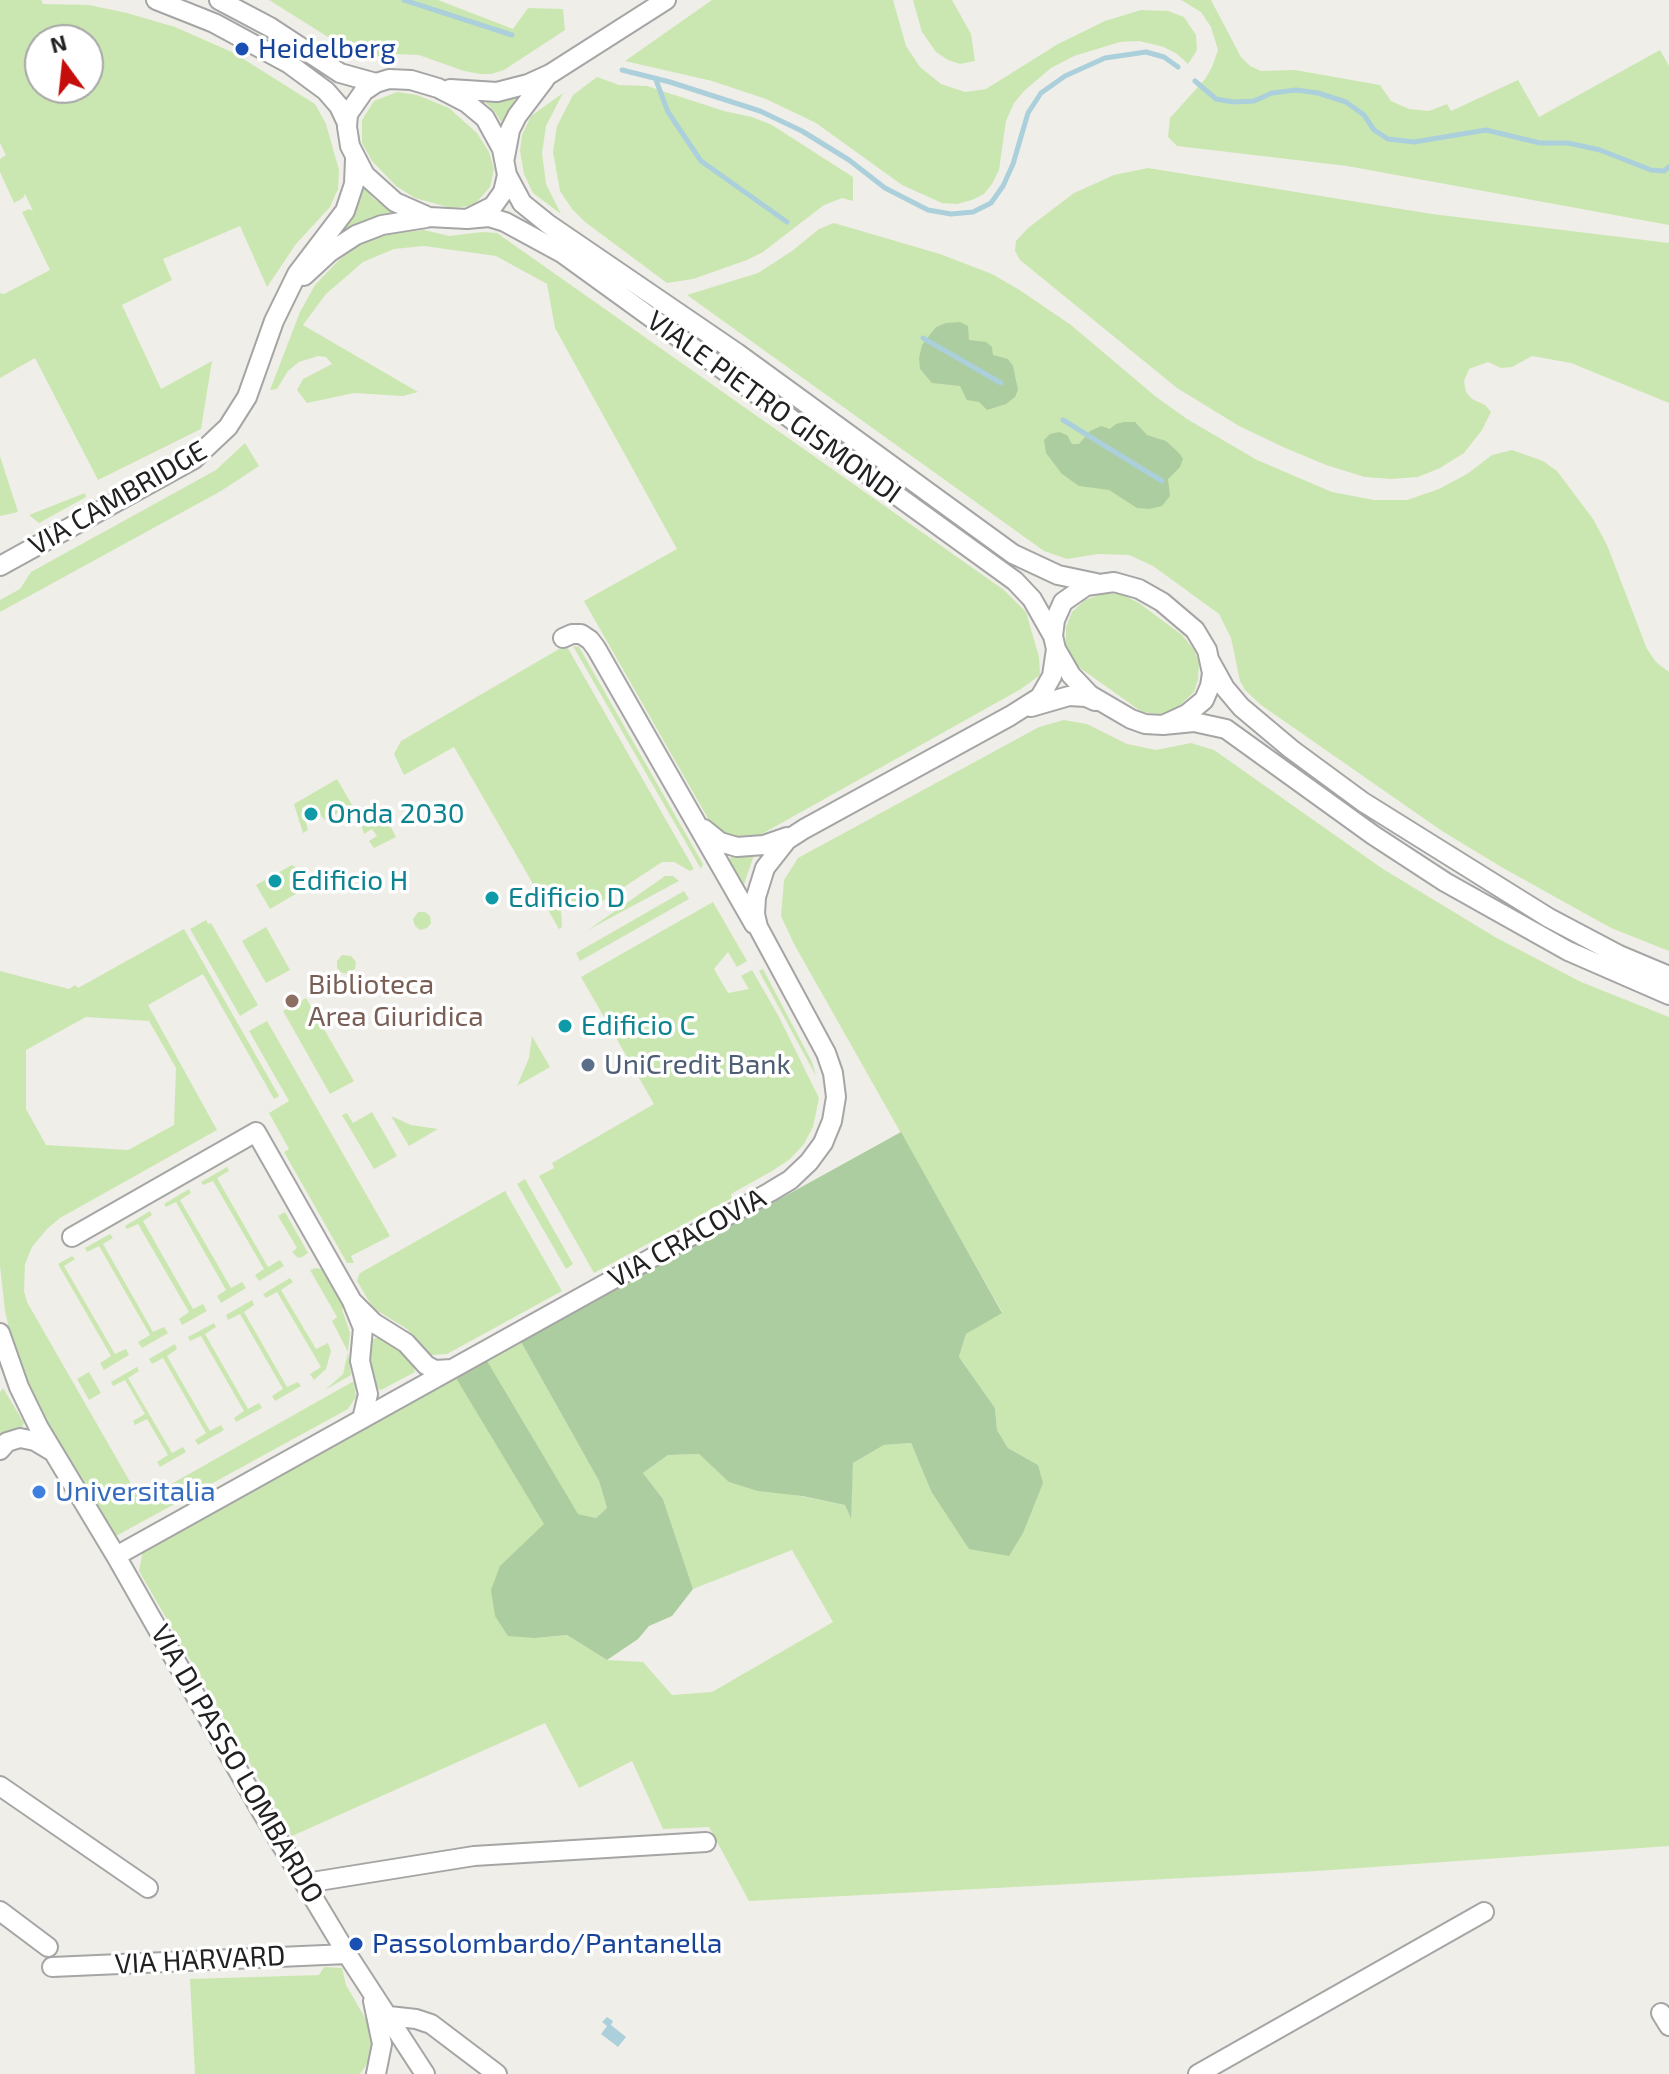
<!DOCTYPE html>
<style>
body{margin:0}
#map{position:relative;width:1669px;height:2074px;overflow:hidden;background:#f0eee8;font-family:"Exo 2",sans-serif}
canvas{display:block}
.north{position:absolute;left:24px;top:24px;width:80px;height:80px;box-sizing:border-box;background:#fff;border:2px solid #a6a6a6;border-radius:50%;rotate:345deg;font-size:22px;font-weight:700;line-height:32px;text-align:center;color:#212121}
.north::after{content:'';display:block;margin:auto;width:28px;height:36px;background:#c50d0c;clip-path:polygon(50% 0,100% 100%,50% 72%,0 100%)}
</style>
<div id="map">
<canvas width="1669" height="2074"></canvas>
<div class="north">N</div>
</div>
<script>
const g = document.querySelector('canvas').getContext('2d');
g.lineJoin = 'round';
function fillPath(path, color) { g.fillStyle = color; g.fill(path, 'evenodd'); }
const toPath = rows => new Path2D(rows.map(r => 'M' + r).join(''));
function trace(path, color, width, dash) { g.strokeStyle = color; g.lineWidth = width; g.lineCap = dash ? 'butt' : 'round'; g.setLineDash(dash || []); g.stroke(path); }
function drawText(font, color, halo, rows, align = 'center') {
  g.font = font + ' "Exo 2",sans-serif'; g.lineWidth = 7; g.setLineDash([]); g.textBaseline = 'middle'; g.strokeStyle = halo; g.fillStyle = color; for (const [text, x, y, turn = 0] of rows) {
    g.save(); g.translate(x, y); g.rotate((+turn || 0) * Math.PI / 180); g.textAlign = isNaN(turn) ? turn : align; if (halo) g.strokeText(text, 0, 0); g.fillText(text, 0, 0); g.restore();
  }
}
const grass = toPath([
 [0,0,41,0,43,4,89,5,127,13,175,27,234,53,315,104,326,124,339,170,338,189,330,207,296,244,267,287,240,226,163,259,172,280,122,305,161,389,212,361,201,429,98,480,35,358,0,378,0,293,4,294,50,270,22,212,29,209,33,211,25,194,23,198,14,203,0,172,0,159,6,155,0,143],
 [40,40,88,40,88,88,40,88],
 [269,0,438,0,513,29,528,8,563,9,565,30,504,70,491,74,480,74,464,71,419,55,395,54,374,57,355,54],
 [712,0,893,0,906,46,920,67,941,84,965,92,986,89,1058,44,1105,21,1141,10,1168,11,1184,17,1196,35,1197,50,1188,64,1177,54,1164,47,1139,41,1120,42,1074,56,1051,68,1024,91,1014,103,1006,121,999,170,992,184,984,194,972,200,957,204,942,203,902,185,816,123,766,99,712,81,625,61],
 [913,0,952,0,971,34,975,61,960,64,948,60,936,52,922,32],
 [1181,0,1211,0,1241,57,1250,66,1261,71,1295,70,1380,85,1391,101,1409,109,1429,111,1447,104,1451,111,1518,80,1539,117,1660,50,1669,66,1669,225,1347,166,1177,146,1168,137,1170,118,1205,79,1212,67,1218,50,1211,27,1201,12],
 [597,77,619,85,647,86,724,111,752,117,772,125,853,177,853,201,842,198,824,205,763,252,747,260,693,279,667,283,585,222,572,209,560,191,553,152,557,126,573,95],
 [397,92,417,95,449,108,477,133,489,152,494,169,490,187,476,203,469,206,451,208,415,198,396,186,372,161,362,143,362,120,374,101],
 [563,93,546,126,542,153,546,184,561,214,533,193,524,174,520,151,522,135,531,116],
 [517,96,503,125,495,112,481,98],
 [1148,168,1432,214,1669,243,1669,403,1571,363,1532,356,1512,367,1501,368,1488,362,1469,369,1464,381,1466,392,1472,399,1485,405,1491,412,1482,430,1464,453,1440,468,1418,477,1391,479,1365,477,1326,465,1283,447,1239,426,1177,388,1020,260,1015,251,1016,241,1028,228,1074,193,1114,175],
 [359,182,373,198,398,216,330,239],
 [834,223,940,254,992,274,1018,289,1071,325,1155,396,1187,419,1257,460,1332,492,1374,500,1407,500,1439,489,1467,474,1492,455,1512,450,1543,461,1557,471,1593,519,1607,545,1647,649,1656,662,1669,672,1669,951,1611,928,1503,868,1442,831,1261,705,1245,690,1240,681,1231,638,1219,614,1153,566,1129,555,1098,554,1067,559,1044,551,687,295,758,273,792,251,819,229],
 [424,230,449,236,482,232,497,233,1004,590,1026,612,1039,657,1040,675,1021,689,760,835,748,840,728,838,714,829,584,601,677,549,555,328,547,284,496,256,424,246,394,249,363,262,326,294,303,325,418,392,403,396,354,393,307,403,297,390,303,379,332,364,326,357,318,356,299,362,288,371,277,389,270,390,300,312,315,285,337,262,353,248,368,241,387,234],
 [245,443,259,466,221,491,0,612,0,600,20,589,31,572,216,470],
 [0,456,18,512,0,516],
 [85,493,86,497,39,523,29,515],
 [1102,594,1121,594,1139,603,1182,635,1195,651,1199,663,1198,680,1194,692,1175,710,1159,714,1142,712,1073,663,1066,648,1066,627,1072,612,1085,600],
 [566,645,694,869,690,871,674,862,662,862,592,908,582,902,571,902,561,911,562,927,559,929,454,747,404,775,394,754,401,741],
 [573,646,579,647,703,864,701,869],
 [1064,720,1087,724,1127,744,1156,750,1191,743,1214,750,1383,869,1495,937,1581,982,1669,1017,1669,1846,1317,1871,749,1901,709,1827,663,1829,632,1761,579,1788,545,1723,292,1836,139,1571,143,1550,521,1342,599,1481,607,1508,596,1518,578,1514,544,1525,526,1543,535,1638,567,1635,607,1660,643,1662,672,1695,712,1692,833,1622,792,1550,693,1589,663,1499,643,1473,668,1455,699,1454,730,1482,845,1505,850,1517,853,1463,884,1445,911,1443,931,1491,1038,1465,1008,1448,997,1430,995,1408,959,1357,966,1334,1002,1312,794,944,781,916,784,880,798,858,1039,727],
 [337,779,352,805,325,820,309,804,302,808,308,830,303,833,294,804],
 [383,812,396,837,374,848,369,841,377,836,372,829,364,834,362,828,364,824],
 [752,855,754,855,743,887,726,861,733,856],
 [292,865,300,870,292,875,296,882,304,878,306,888,270,909,256,885],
 [665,876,673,876,679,881,588,930],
 [684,891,689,899,580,961,576,953],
 [713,902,747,961,737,967,728,952,714,969,728,993,749,989,741,976,752,970,778,1015,819,1098,813,1127,804,1144,790,1159,772,1171,731,1194,732,1198,594,1273,539,1176,554,1168,552,1163,654,1104,581,977],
 [418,912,425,912,430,916,431,923,427,928,420,930,415,926,413,919],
 [206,920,208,924,211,923,258,1005,240,1016,190,929],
 [266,927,290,970,266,983,242,941],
 [184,929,279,1096,274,1099,203,974,148,1005,217,1130,60,1218,47,1229,32,1247,25,1264,24,1291,27,1302,141,1501,354,1381,356,1397,348,1409,116,1536,28,1390,12,1343,5,1311,0,1266,0,971,69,989,75,985,78,988],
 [86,1017,149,1021,176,1068,174,1125,128,1150,46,1145,26,1109,26,1050],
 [342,955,351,956,356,962,355,969,349,974,342,973,337,968,337,961],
 [763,969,812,1062,816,1076,759,971],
 [306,998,354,1081,330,1094,283,1011],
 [267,1021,390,1236,351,1256,354,1263,347,1263,284,1152,289,1149,269,1113,289,1101,249,1031],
 [532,1036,550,1067,517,1086,529,1058],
 [372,1112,397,1156,374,1169,342,1115,347,1113,353,1123],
 [391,1116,411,1125,438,1129,409,1146],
 [227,1167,229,1171,217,1178,268,1267,280,1260,284,1266,259,1281,255,1275,264,1269,213,1181,203,1185,201,1182],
 [525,1179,573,1264,566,1269,517,1184],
 [189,1189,191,1193,180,1200,231,1288,242,1282,246,1288,221,1303,217,1296,226,1290,176,1202,166,1207,164,1204],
 [505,1191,562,1291,447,1354,431,1355,407,1329,373,1308,357,1281,358,1277,360,1273],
 [150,1211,152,1215,143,1221,193,1309,203,1304,207,1311,182,1325,179,1319,189,1312,138,1224,127,1229,125,1226],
 [285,1212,308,1253,302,1257,298,1258,292,1252,297,1248,278,1216],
 [110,1234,113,1238,103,1244,153,1332,164,1327,168,1333,142,1348,138,1342,150,1335,99,1246,87,1252,85,1248],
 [72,1256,75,1259,64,1266,115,1354,126,1349,129,1355,104,1370,100,1363,111,1356,58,1264],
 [316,1268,325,1270,347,1306,342,1309,350,1333,348,1352,351,1375,325,1390,343,1374,348,1352,332,1321,337,1317,310,1270],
 [290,1278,293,1282,281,1290,316,1349,328,1343,331,1351,326,1369,314,1380,310,1374,321,1367,277,1292,266,1298,263,1294],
 [252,1300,254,1305,244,1312,287,1387,298,1382,301,1386,275,1401,272,1396,283,1389,240,1314,228,1320,226,1315],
 [214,1323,216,1327,205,1334,248,1409,259,1403,262,1408,236,1422,234,1418,244,1411,201,1336,190,1341,188,1337],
 [385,1337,392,1340,412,1360,415,1372,381,1390,377,1388,369,1370,369,1343,375,1338],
 [175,1344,177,1349,167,1356,210,1431,221,1425,224,1430,198,1445,195,1440,206,1433,163,1358,152,1364,149,1359],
 [137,1367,139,1371,128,1378,172,1453,183,1447,186,1452,160,1467,157,1462,168,1455,147,1419,135,1425,133,1421,145,1414,125,1380,113,1386,111,1382],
 [89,1372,101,1393,89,1400,77,1379],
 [3,1388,24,1423,22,1427,2,1435,0,1434,0,1392],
 [324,1967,342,1968,346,1985,375,2035,371,2058,360,2074,195,2074,190,1979,319,1975]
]);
const forest = toPath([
 [960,322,968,326,969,340,986,342,992,347,993,355,1008,359,1013,366,1018,390,1015,397,1006,404,987,410,979,402,967,400,960,386,932,383,920,369,919,358,922,345,936,327,946,323],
 [1124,422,1135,422,1147,435,1166,441,1179,453,1183,459,1180,467,1168,479,1170,496,1162,506,1149,509,1137,508,1109,490,1079,486,1062,474,1046,453,1044,440,1050,434,1059,432,1067,435,1072,444,1079,444,1090,431,1101,426,1110,429,1116,424],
 [901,1132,1002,1313,966,1334,959,1357,995,1408,997,1430,1008,1448,1038,1465,1043,1483,1023,1533,1009,1556,969,1549,931,1491,911,1443,884,1445,853,1463,851,1519,845,1505,802,1496,758,1491,729,1482,699,1454,668,1455,643,1473,663,1499,693,1589,672,1616,649,1626,638,1639,607,1660,567,1635,535,1638,508,1636,495,1616,491,1590,500,1566,544,1524,456,1378,487,1361,578,1514,596,1518,607,1508,599,1481,521,1342]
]);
const water = toPath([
 [607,2017,613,2021,611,2025,626,2037,618,2047,601,2034,607,2026,602,2022]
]);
const stream = toPath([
 [404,0,512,35],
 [622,70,670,82,760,111,802,131,849,160,885,188,928,210,951,214,973,212,991,203,1003,186,1013,164,1028,113,1041,93,1065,76,1105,58,1146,52,1164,57,1178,67],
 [656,80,668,112,701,161,787,222],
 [1195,81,1216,99,1233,102,1254,101,1272,93,1296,90,1318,93,1346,102,1364,115,1374,130,1388,139,1414,142,1486,130,1540,143,1568,143,1600,150,1651,170,1664,171,1669,167],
 [923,338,1001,383],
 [1063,420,1162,481]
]);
const minor = toPath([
 [156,0,214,23,288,63,326,91,339,106,346,121],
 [219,0,270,27,340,73,376,83],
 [389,79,411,80,438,88,467,103,485,118,502,149,507,175,503,192,493,206,467,219,429,217,395,202,365,175,350,146,347,127,348,114,364,91,376,83,389,79],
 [450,89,497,92,528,84,550,74,666,0],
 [505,157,510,130,517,116,545,79],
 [507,175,522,203,548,224,737,353,1013,554,1058,575,1096,583],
 [467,219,489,217,505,222,562,253,1015,581,1032,599,1053,636],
 [304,276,330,252,356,235,382,225,426,218],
 [0,566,194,459,228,427,247,397,274,321,297,274,345,211,354,184,355,159],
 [1114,582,1139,589,1162,602,1195,630,1207,650,1212,673,1210,686,1204,700,1187,714,1163,725,1145,724,1131,719,1090,695,1071,675,1056,649,1053,636,1055,620,1063,602,1086,586,1114,582],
 [563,638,572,634,581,634,590,640,596,648,754,924],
 [1210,661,1225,688,1241,707,1291,749,1363,802,1549,918,1619,955,1669,976],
 [1031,707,1069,696,1086,697,1095,701],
 [1163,725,1194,722,1226,729,1373,835,1445,882,1568,951,1669,995],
 [704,829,720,842,737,847,764,845,787,837],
 [72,1237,256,1132,352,1301],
 [0,1333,19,1387,39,1428,116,1556,260,1809,347,1954,425,2074],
 [362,1419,368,1394,360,1361,363,1328,352,1301,374,1323,406,1343,426,1365,435,1370,452,1369],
 [0,1450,7,1442,20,1438,35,1441,50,1450],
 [116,1556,770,1192,790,1180,809,1162,823,1143,832,1121,836,1097,833,1073,826,1053,758,927,755,914,756,897,765,868,787,840,804,829,1010,716,1040,697,1052,676,1056,649],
 [0,1786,148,1888],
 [306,1883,474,1856,706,1842],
 [0,1911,48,1947],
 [52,1967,347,1954],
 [373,2001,382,2044,376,2074],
 [1661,2013,1669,2026],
 [389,2016,416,2019,431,2024,497,2074],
 [1198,2074,1484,1912]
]);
const markers = [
 [242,49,8,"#1a4fb4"],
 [311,814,8,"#0f9aa8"],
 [275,881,8,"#0f9aa8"],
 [492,898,8,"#0f9aa8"],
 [292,1001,8,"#8d6e63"],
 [565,1026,8,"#0f9aa8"],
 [588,1065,8,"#5c6f8a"],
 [39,1492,8,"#3f7fe0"],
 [356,1944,8,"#1a4fb4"]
];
const transitNames = [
 ["Heidelberg",258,49],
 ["Passolombardo/Pantanella",372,1944]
];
const streetNames = [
 ["VIALE PIETRO GISMONDI",774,407,36],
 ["VIA CAMBRIDGE",118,498,-30],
 ["VIA CRACOVIA",687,1238,-29],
 ["VIA DI PASSO LOMBARDO",237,1764,60],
 ["VIA HARVARD",200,1960,-3]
];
const cultureNames = [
 ["Onda 2030",327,814],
 ["Edificio H",291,881],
 ["Edificio D",508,898],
 ["Edificio C",581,1026]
];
const educationNames = [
 ["Biblioteca",308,985],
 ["Area Giuridica",308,1017]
];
const serviceNames = [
 ["UniCredit Bank",604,1065]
];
const shopNames = [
 ["Universitalia",55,1492]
];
fillPath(grass, '#cbe7b1');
fillPath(forest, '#accd9f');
fillPath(water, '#abd0db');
trace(stream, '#abd0db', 5);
trace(minor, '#a5a5a5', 22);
trace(minor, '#fff', 18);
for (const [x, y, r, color] of markers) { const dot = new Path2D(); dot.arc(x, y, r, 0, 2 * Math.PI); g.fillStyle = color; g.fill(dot); trace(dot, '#fff', 3); }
drawText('28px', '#164399', '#fff', transitNames, 'left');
drawText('28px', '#212121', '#fff', streetNames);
drawText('28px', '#0d838f', '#fff', cultureNames, 'left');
drawText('28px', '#785e54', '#fff', educationNames, 'left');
drawText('28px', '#4e5e75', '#fff', serviceNames, 'left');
drawText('28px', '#366cbe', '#fff', shopNames, 'left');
</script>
